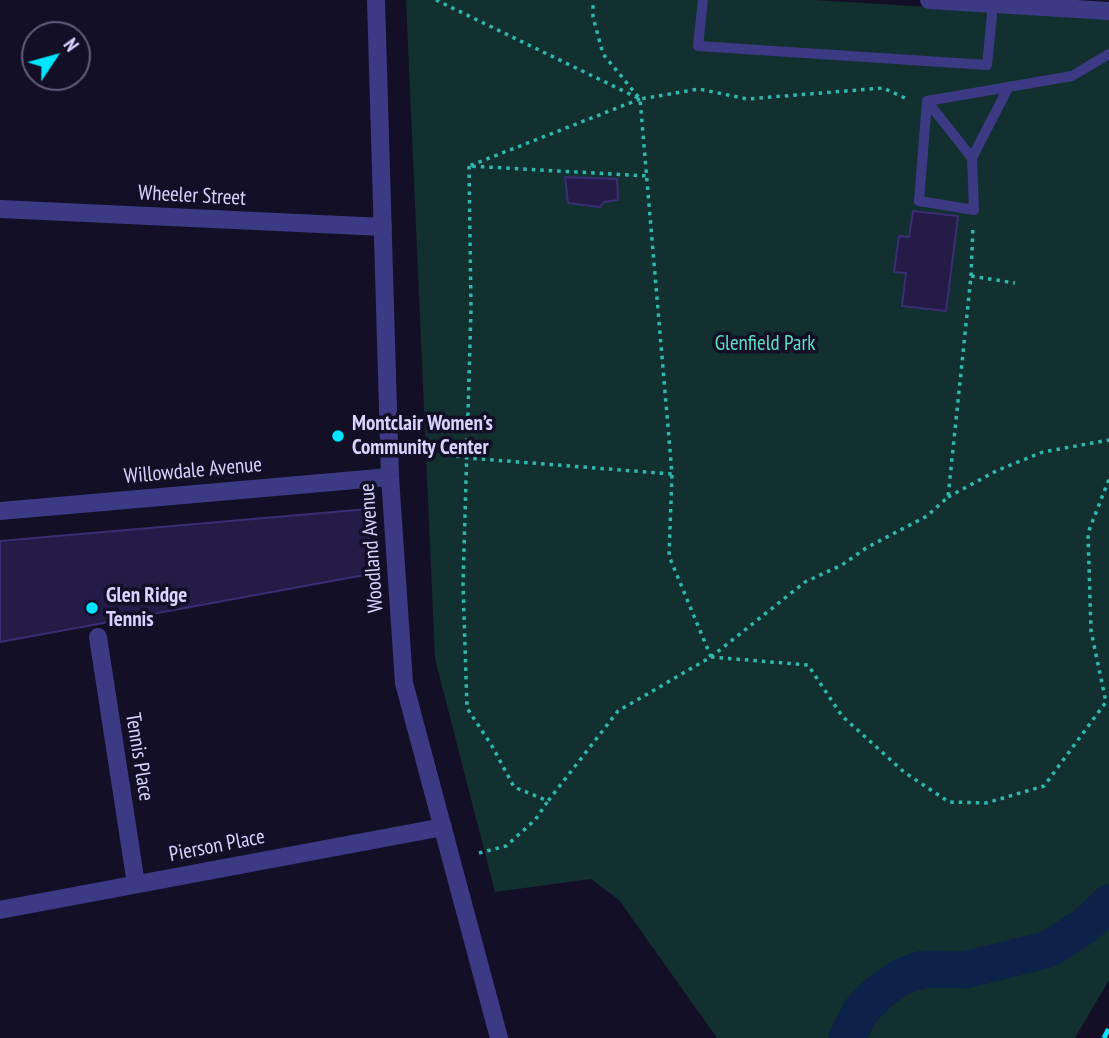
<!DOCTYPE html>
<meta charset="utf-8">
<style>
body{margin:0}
#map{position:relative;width:1109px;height:1038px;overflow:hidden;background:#130f26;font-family:"PT Sans Narrow",sans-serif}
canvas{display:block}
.north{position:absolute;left:21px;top:21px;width:70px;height:70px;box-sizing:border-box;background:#130f26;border:2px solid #625e7d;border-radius:50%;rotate:54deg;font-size:19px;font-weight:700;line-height:28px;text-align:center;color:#d9d4ff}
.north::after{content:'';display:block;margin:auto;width:24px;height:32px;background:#00e5ff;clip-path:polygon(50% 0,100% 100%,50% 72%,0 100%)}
</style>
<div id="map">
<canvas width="1109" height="1038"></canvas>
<div class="north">N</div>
</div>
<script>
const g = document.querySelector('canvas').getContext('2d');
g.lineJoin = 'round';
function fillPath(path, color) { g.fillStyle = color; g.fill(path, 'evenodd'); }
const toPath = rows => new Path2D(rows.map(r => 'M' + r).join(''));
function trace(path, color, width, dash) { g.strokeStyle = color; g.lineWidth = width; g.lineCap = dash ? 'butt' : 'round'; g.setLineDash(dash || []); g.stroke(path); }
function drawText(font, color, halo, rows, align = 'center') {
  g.font = font + ' "PT Sans Narrow",sans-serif'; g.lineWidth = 7; g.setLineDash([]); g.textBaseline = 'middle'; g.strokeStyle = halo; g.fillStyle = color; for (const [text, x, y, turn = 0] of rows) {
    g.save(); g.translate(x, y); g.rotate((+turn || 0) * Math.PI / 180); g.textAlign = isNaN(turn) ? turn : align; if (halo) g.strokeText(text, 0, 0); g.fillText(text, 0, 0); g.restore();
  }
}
const green = toPath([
 [406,0,815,0,1109,18,1109,980,1075,1038,717,1038,619,900,591,879,495,892,435,659]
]);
const river = toPath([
 [847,1038,860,1012,877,994,901,977,923,969,965,970,1049,949,1086,925,1109,903]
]);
const building = toPath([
 [565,177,617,179,618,200,604,202,600,207,568,203,565,177],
 [913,211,958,216,946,311,902,306,906,273,894,272,899,236,909,237,913,211],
 [368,509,370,574,0,642,0,541,368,509]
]);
const path = toPath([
 [436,0,640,99,603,54,593,17,593,1],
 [640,99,469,166,648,176],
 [469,166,471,309,463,584,467,708,492,746,514,787,548,801,618,711,711,657,669,556,672,474],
 [971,276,973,226],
 [423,450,468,458,672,474,640,99,699,89,747,99,883,88,905,98],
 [948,497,998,470,1043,452,1109,440],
 [711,657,808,665,842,716,904,772,949,802,986,803,1044,786,1106,702,1091,631,1088,533,1109,479],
 [711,657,805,582,842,565,866,548,927,516,948,497,971,276,1015,283],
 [479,853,506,846,535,820,548,801]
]);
const service = toPath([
 [703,0,698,46,987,65,993,4],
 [927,101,972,158,974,210,919,201,927,101],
 [927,101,1072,76,1109,54],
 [972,158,1008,88]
]);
const minor = toPath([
 [376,0,390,477,404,683,499,1038],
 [929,0,1109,11],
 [0,209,383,227],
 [0,511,390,477],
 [98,637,136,884],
 [0,910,443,827]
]);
const rail = toPath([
 [1104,1038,1109,1028]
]);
const markers = [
 [338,436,7,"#00e5ff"],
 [92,608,7,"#00e5ff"]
];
const streetNames = [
 ["Wheeler Street",192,196,3],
 ["Willowdale Avenue",193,471,-5],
 ["Woodland Avenue",372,548,-94],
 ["Tennis Place",139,757,81],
 ["Pierson Place",217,846,-11]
];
const parkNames = [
 ["Glenfield Park",765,344]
];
const poiNames = [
 ["Montclair Women’s",352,424],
 ["Community Center",352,448],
 ["Glen Ridge",106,596],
 ["Tennis",106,620]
];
fillPath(green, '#12302f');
trace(river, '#0c2248', 37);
fillPath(building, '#241b47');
trace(building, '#3b2d73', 2);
trace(path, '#2fb8b0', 3.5, [3.5, 5]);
trace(service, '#3d3a85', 10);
trace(minor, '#3d3a85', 18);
trace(rail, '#00e5ff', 5, [10, 9]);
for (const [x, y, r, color] of markers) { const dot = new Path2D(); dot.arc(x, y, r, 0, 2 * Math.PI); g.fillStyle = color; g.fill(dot); trace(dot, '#130f26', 2.5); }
drawText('21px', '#d9d4ff', '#130f26', streetNames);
drawText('21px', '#5fe0c0', '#130f26', parkNames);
drawText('bold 21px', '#d9d4ff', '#130f26', poiNames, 'left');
</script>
